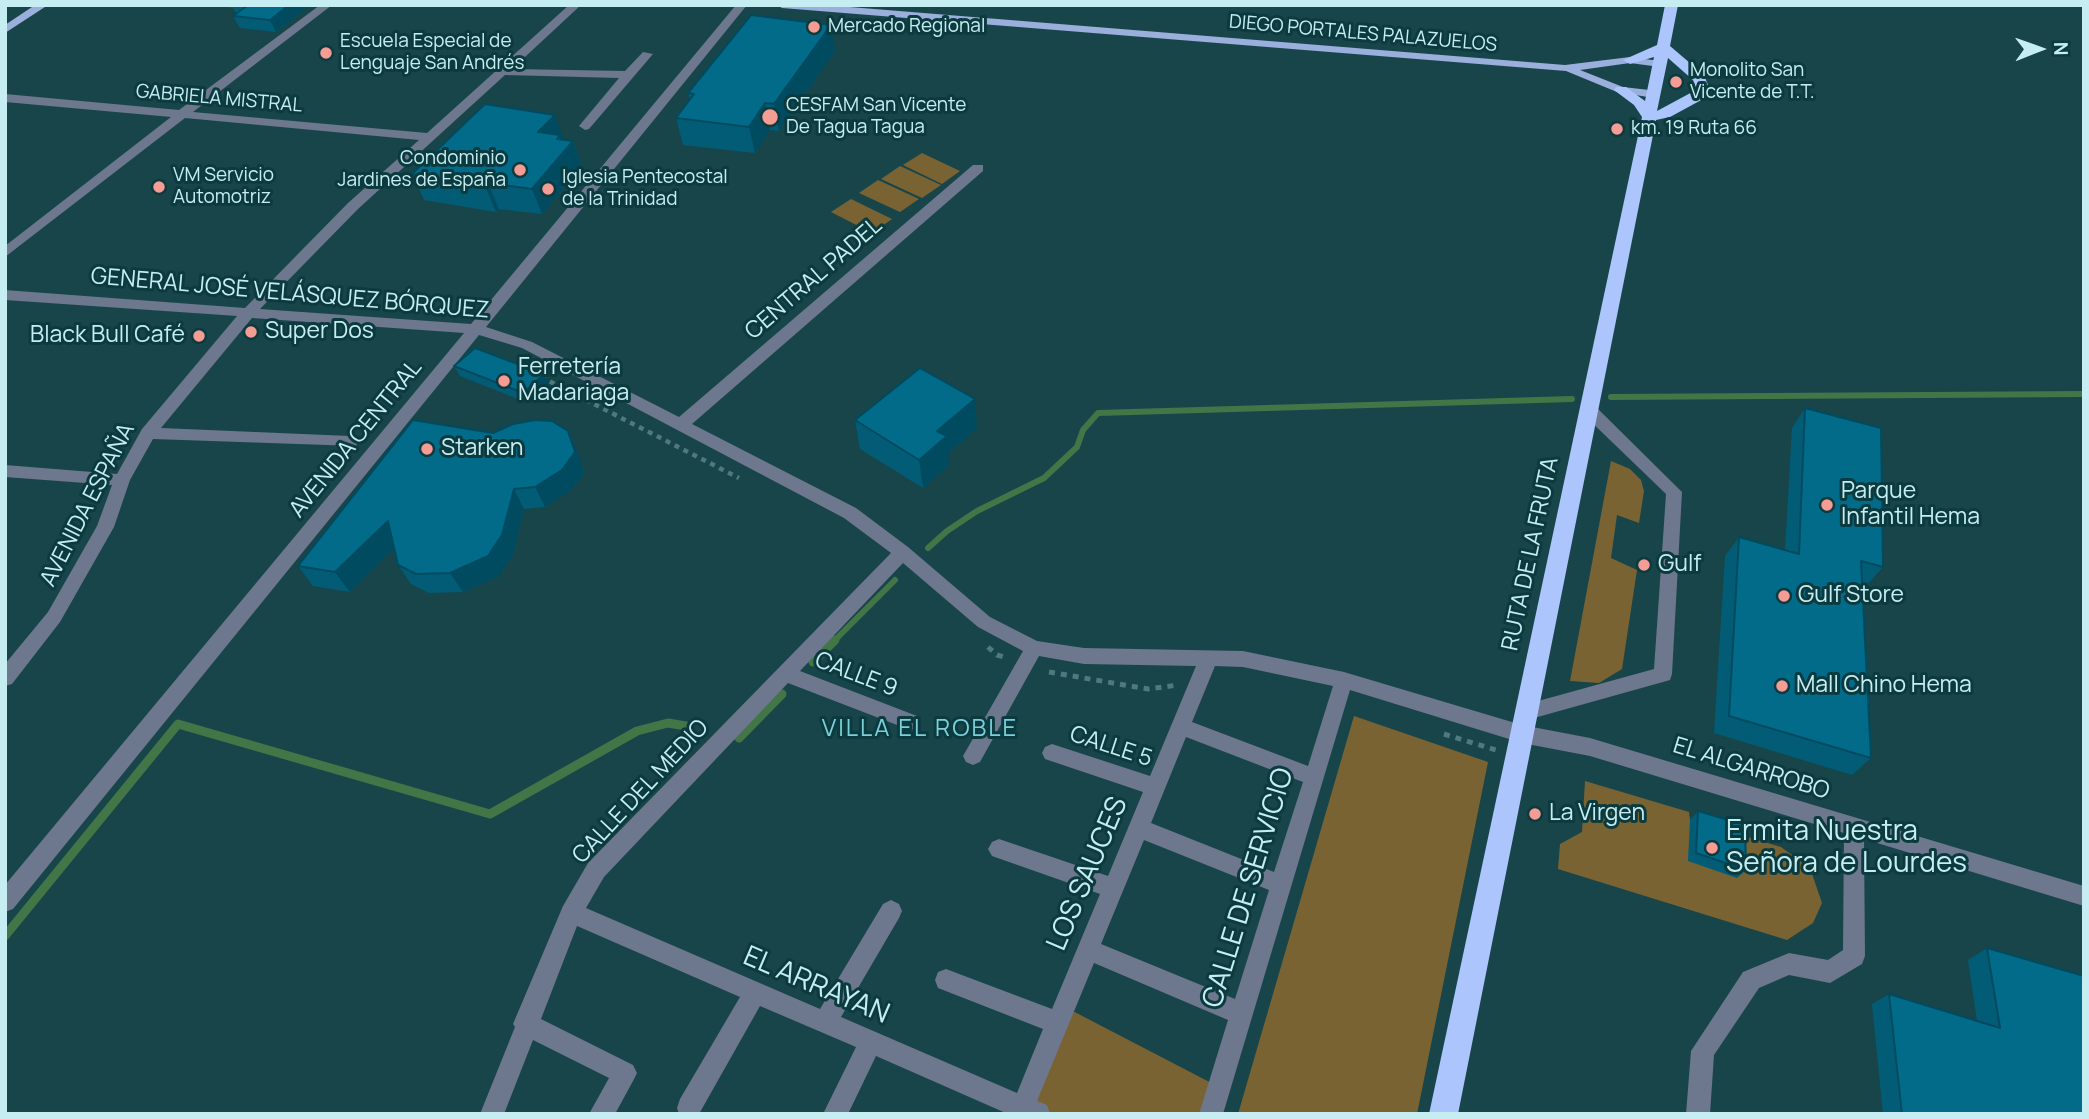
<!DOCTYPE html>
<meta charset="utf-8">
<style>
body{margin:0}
#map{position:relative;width:2089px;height:1119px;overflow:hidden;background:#18454a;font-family:Manrope,sans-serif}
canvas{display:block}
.frame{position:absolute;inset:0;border:7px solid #c6edf2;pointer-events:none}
.north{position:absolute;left:2005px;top:14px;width:70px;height:70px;-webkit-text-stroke:5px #0b3a3f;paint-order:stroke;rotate:89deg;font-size:19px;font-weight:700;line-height:28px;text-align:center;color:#c6edf2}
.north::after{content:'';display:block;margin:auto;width:24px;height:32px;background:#c6edf2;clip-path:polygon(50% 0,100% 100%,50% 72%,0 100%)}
</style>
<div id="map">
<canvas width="2089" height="1119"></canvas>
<div class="frame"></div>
<div class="north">N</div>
</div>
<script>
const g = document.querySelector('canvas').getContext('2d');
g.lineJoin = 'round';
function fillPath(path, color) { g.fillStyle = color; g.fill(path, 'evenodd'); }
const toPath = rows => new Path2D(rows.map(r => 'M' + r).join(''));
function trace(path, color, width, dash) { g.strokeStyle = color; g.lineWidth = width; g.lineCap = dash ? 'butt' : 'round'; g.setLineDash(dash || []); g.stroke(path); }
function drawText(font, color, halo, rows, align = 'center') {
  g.font = font + ' Manrope,sans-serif'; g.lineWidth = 6; g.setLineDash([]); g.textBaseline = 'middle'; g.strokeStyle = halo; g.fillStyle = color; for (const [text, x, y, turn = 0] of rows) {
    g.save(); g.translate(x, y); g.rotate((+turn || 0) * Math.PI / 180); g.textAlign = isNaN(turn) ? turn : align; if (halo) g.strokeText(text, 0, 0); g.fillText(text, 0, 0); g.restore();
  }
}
const green = toPath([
 [922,153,960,171,942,184,903,165],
 [900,166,941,185,922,198,881,179],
 [878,180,919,199,900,212,859,193],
 [851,199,892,219,872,233,831,212],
 [1611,461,1630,469,1641,480,1644,491,1639,523,1617,515,1611,558,1637,570,1622,669,1599,683,1570,681],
 [1354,716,1488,762,1417,1114,1238,1114],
 [1585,781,1689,812,1690,820,1781,847,1810,868,1822,903,1813,923,1787,940,1558,869,1560,844,1582,832],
 [1065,1007,1219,1087,1211,1114,1038,1114,1023,1107]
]);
const streamFar1 = toPath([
 [1611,397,2084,394],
 [928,548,947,531,977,511,1044,478,1077,447,1083,430,1098,413,1572,399],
 [834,641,895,580]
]);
const stream = toPath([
 [813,662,835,640],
 [739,738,782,694],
 [5,936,178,724,490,814,637,731,668,723,686,726]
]);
const pathFar1 = toPath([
 [541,377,739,478]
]);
const path = toPath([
 [988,647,997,655,1007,658],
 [1049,672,1148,689,1178,685],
 [1444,734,1496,750]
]);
const minor = toPath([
 [320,5,332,5,193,112,427,133,569,5,581,5,512,69,625,71,643,52,653,54,589,129,585,130,579,126,619,78,505,75,358,209,260,309,471,324,736,5,747,5,486,327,532,342,679,417,973,165,983,165,983,171,692,424,856,508,908,547,990,617,1037,641,1084,648,1243,651,1344,672,1522,725,1590,738,2084,886,2084,906,1864,839,1865,956,1862,964,1830,983,1789,975,1759,988,1714,1055,1710,1114,1686,1114,1691,1051,1743,972,1789,953,1828,960,1843,950,1844,833,1590,756,1522,743,1350,690,1223,1114,1199,1114,1228,1020,1094,963,1037,1101,1047,1105,1050,1114,1008,1114,876,1056,848,1114,823,1114,856,1047,760,1006,699,1114,679,1114,677,1108,680,1099,740,997,577,926,541,1019,633,1065,637,1073,633,1081,615,1114,589,1114,609,1078,533,1040,504,1114,480,1114,515,1027,513,1024,563,906,588,863,891,553,844,518,522,348,479,335,13,909,5,912,5,885,464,333,252,318,161,428,350,436,358,442,356,446,153,439,130,480,114,527,60,622,12,684,5,686,5,664,48,612,97,526,112,485,5,477,5,465,117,474,142,429,237,316,5,300,5,290,245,308,348,203,419,140,185,118,5,257,5,246,171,117,5,102,5,94,179,110,320,5],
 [903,563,978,627,1023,651,963,756,966,762,973,765,980,762,1039,656,1084,664,1196,666,1150,776,1052,744,1045,747,1042,753,1045,759,1143,792,1108,876,999,839,992,842,988,849,992,856,1100,894,1052,1009,946,969,938,972,935,980,938,988,1043,1029,1017,1093,841,1017,899,918,902,911,899,904,891,900,883,904,820,1009,586,908,604,877,788,683,910,730,917,728,920,722,917,716,800,671,903,563],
 [1215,666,1243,667,1333,686,1308,766,1192,722,1215,666],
 [1186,737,1303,782,1274,872,1151,823,1186,737],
 [1144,840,1269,890,1235,999,1101,944,1144,840],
 [1589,405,1595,406,1682,492,1672,674,1670,680,1663,682,1527,720,1520,718,1517,712,1520,706,1654,669,1666,494,1583,414,1581,410,1589,405]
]);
const major = toPath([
 [35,5,48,5,5,33,5,25,35,5],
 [777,5,825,5,1565,65,1630,57,1660,61,1666,64,1660,67,1630,63,1580,70,1623,87,1658,91,1660,94,1654,98,1617,92,1566,71,782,8,777,5]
]);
const highway = toPath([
 [1665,5,1678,5,1670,46,1704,75,1710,90,1705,98,1670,117,1656,120,1458,1114,1429,1114,1642,117,1634,105,1614,90,1616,87,1626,87,1645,101,1654,57,1630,64,1623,60,1657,45,1665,5],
 [1668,58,1693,80,1696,90,1657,111,1668,58]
]);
const wall = toPath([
 [209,5,310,5,276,32,240,28,233,16,238,13,236,13,233,8],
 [835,51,779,131,770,130,755,153,683,145,676,118,690,100,688,93],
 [564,140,573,141,582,167,542,214,499,209,496,212,424,200,412,174],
 [454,366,549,385,528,403,460,376],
 [1805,408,1883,567,1866,586,1862,585,1871,758,1852,775,1714,733,1725,556,1739,537,1785,550,1792,428],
 [855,420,977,428,948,453,949,465,923,488,860,449],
 [568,431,577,451,584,473,571,490,545,507,524,509,513,555,499,576,463,592,429,593,411,584,398,565,394,548,350,592,313,586,298,566,493,433],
 [1698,811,1746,870,1737,878,1688,861,1690,820],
 [1987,948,2084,1114,1883,1114,1872,1004,1889,994,1977,1021,1968,960]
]);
const shadedWall = toPath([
 [289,5,310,5,276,32,270,20],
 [831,25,835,51,779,131,774,104],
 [765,103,770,130,755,153,749,127],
 [555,115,564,140,573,141,582,167,542,214,532,189,538,132],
 [488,183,499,209,496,212,485,186],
 [544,374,549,385,528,403,523,393],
 [975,399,977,428,948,453,949,465,923,488,919,460,937,431],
 [568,431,577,451,584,473,571,490,545,507,535,487],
 [514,489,524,509,513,555,499,576,463,592,450,573],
 [388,521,401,541,350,592,335,572]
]);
const building = toPath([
 [248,5,289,5,270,20,233,16,248,5],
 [751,15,831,25,774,104,765,103,749,127,676,118,694,94,688,93,751,15],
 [485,104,555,115,538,132,560,135,557,139,573,141,532,189,488,183,485,186,412,174,485,104],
 [475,348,544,374,523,393,454,366,475,348],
 [920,368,975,399,937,431,947,436,919,460,855,420,920,368],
 [1805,408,1881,428,1883,567,1861,561,1871,758,1729,716,1739,537,1799,554,1805,408],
 [413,420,493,433,513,424,535,420,552,421,568,431,575,452,562,470,535,487,514,489,502,535,488,556,450,573,416,574,398,565,388,521,335,572,298,566,413,420],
 [1698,811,1745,825,1746,870,1696,853,1698,811],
 [1987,948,2084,976,2084,1114,1902,1114,1889,994,2000,1028,1987,948]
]);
const markers = [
 [814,27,7,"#f59c94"],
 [326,53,7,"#f59c94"],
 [1676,82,7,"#f59c94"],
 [770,117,9,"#f59c94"],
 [1617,129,7,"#f59c94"],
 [520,170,7,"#f59c94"],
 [159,187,7,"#f59c94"],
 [548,189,7,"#f59c94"],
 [251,332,7,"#f59c94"],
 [199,336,7,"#f59c94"],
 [504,381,7,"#f59c94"],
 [427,449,7,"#f59c94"],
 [1827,505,7,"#f59c94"],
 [1644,565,7,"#f59c94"],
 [1784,596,7,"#f59c94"],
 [1782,686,7,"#f59c94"],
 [1535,814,7,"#f59c94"],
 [1712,848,7,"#f59c94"]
];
const farPoinames = [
 ["Mercado Regional",828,27],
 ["Escuela Especial de",340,42],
 ["Lenguaje San Andrés",340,64],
 ["Monolito San",1690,71],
 ["Vicente de T.T.",1690,93],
 ["CESFAM San Vicente",786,106],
 ["De Tagua Tagua",786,128],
 ["km. 19 Ruta 66",1631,129],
 ["Condominio",506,159,"right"],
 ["Jardines de España",506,181,"right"],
 ["VM Servicio",173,176],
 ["Automotriz",173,198],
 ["Iglesia Pentecostal",562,178],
 ["de la Trinidad",562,200]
];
const farStreetnames = [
 ["DIEGO PORTALES PALAZUELOS",1363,34,5],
 ["GABRIELA MISTRAL",219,99,5]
];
const streetNames = [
 ["CENTRAL PADEL",814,279,-41],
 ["GENERAL JOSÉ VELÁSQUEZ BÓRQUEZ",290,294,5],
 ["AVENIDA CENTRAL",356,439,-51],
 ["AVENIDA ESPAÑA",88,505,-63],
 ["RUTA DE LA FRUTA",1531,554,-78],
 ["CALLE 9",856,675,21],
 ["CALLE 5",1111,747,18],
 ["EL ALGARROBO",1751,769,17],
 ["CALLE DEL MEDIO",641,792,-47]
];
const poiNames = [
 ["Super Dos",265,332],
 ["Black Bull Café",185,336,"right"],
 ["Ferretería",518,368],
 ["Madariaga",518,394],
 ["Starken",441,449],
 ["Parque",1841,492],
 ["Infantil Hema",1841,518],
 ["Gulf",1658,565],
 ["Gulf Store",1798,596],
 ["Mall Chino Hema",1796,686],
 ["La Virgen",1549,814]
];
const neighbourhoodNames = [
 ["VILLA EL ROBLE",920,729]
];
const nearPoinames = [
 ["Ermita Nuestra",1726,832],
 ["Señora de Lourdes",1726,864]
];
const nearStreetnames = [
 ["LOS SAUCES",1088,874,-67],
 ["CALLE DE SERVICIO",1249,888,-73],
 ["EL ARRAYAN",816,986,23]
];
fillPath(green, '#7a6332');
trace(streamFar1, '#427646', 6);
trace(stream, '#427646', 9);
trace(pathFar1, '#4e797e', 4.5, [5, 5]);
trace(path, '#4e797e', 5, [6, 6]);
fillPath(minor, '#6d778e');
fillPath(major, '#9bafdd');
fillPath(highway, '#acc5fc');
fillPath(wall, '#025c76');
fillPath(shadedWall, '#014b60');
fillPath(building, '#026b89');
trace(building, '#014b60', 2);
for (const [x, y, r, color] of markers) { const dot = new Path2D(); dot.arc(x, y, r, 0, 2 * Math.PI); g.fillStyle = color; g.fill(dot); trace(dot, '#0b3a3f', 2.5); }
drawText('19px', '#c6edf2', '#0b3a3f', farPoinames, 'left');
drawText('19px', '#c6edf2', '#0b3a3f', farStreetnames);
drawText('23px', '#c6edf2', '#0b3a3f', streetNames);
drawText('23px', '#c6edf2', '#0b3a3f', poiNames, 'left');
g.letterSpacing = '2px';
drawText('24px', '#7ccfd9', '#0b3a3f', neighbourhoodNames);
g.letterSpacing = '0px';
drawText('28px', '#c6edf2', '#0b3a3f', nearPoinames, 'left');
drawText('28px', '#c6edf2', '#0b3a3f', nearStreetnames);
</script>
